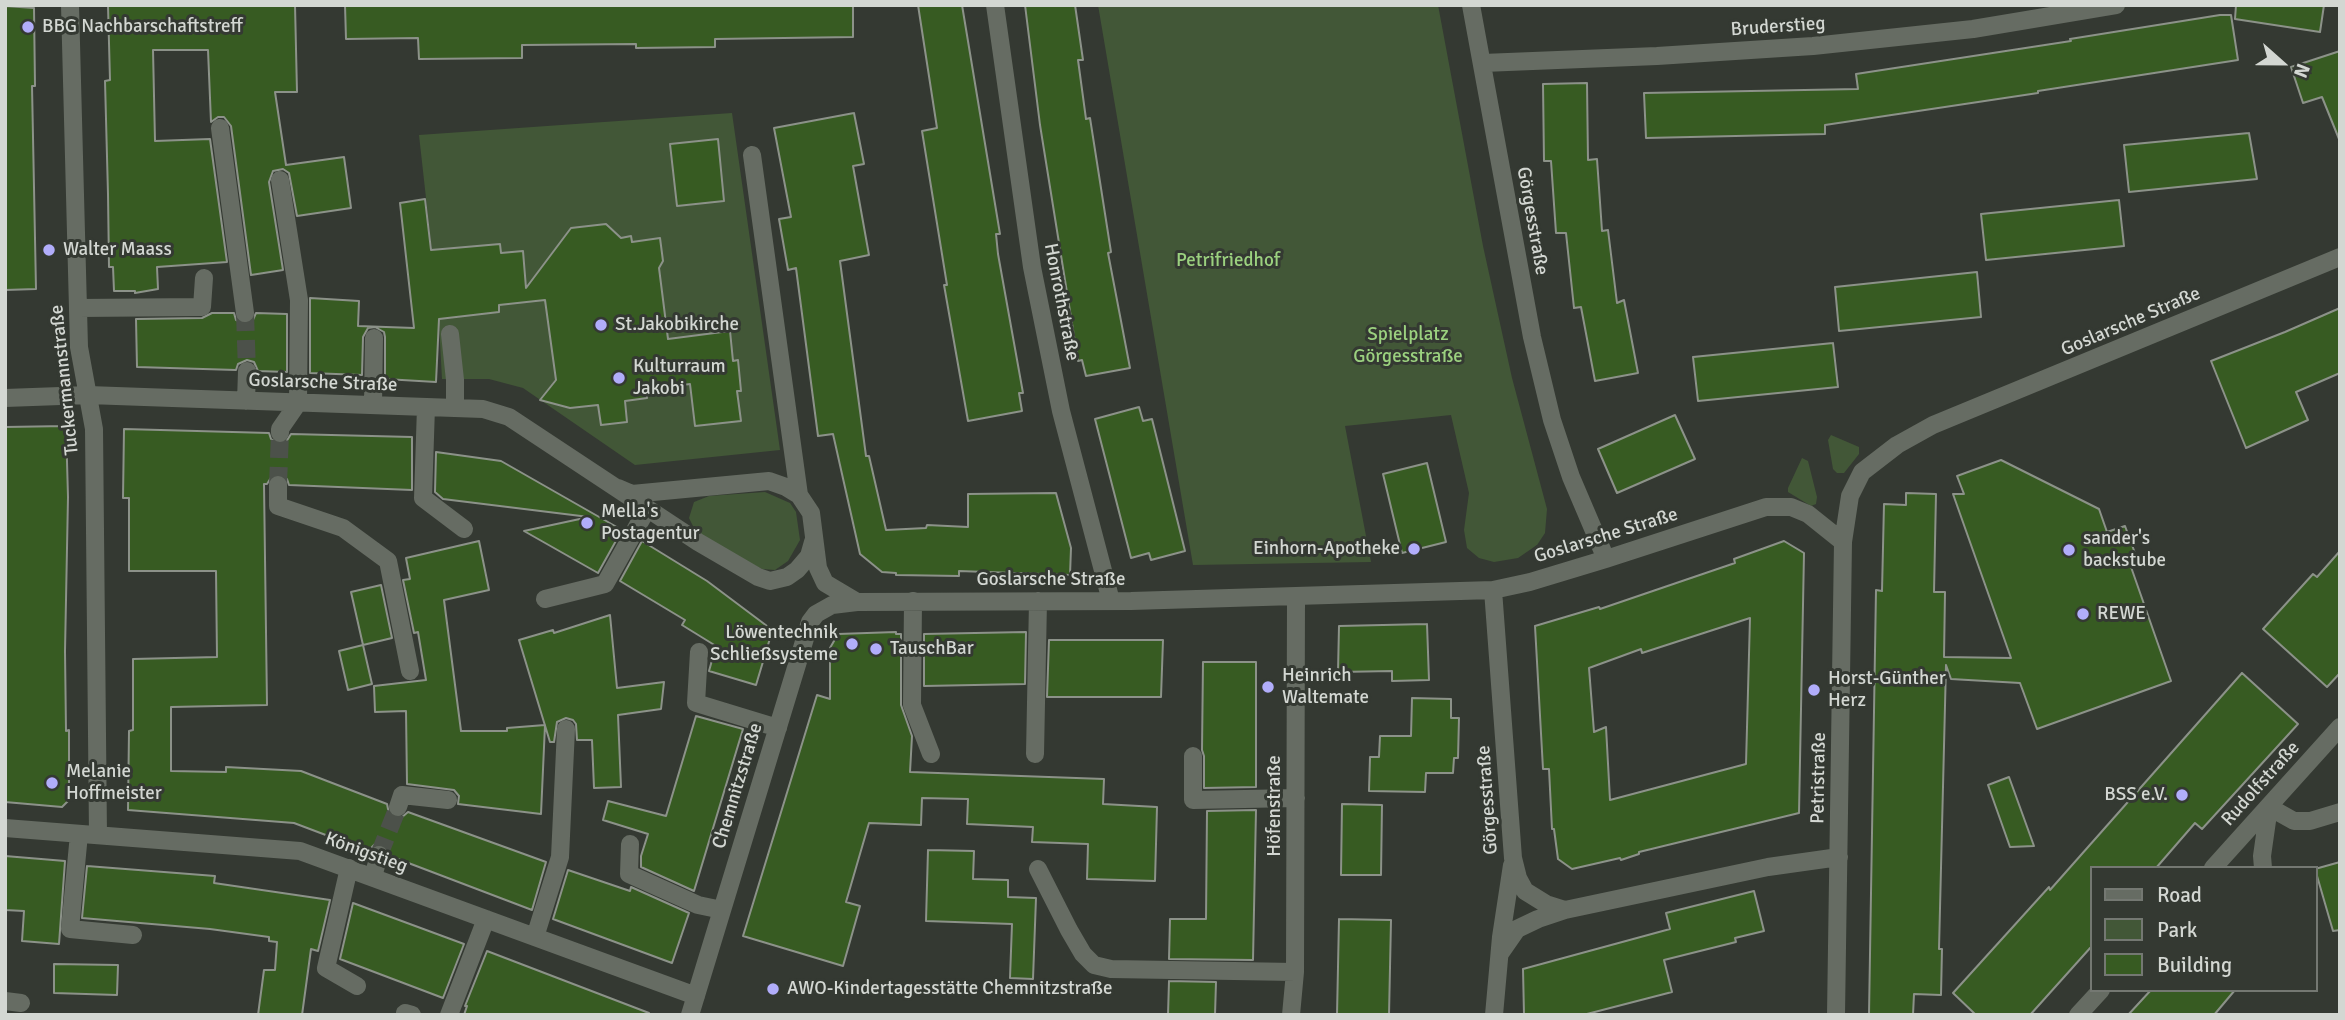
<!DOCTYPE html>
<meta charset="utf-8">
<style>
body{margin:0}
#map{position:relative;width:2345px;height:1020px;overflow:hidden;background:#343932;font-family:Signika,sans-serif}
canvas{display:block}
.frame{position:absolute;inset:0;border:7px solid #d3d7d2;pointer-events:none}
.legend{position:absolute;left:2090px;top:866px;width:228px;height:126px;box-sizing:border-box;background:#343932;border:2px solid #747872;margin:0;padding:9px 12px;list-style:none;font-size:21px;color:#d3d7d2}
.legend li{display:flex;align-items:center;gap:14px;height:35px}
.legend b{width:35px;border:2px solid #747872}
.north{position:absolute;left:2247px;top:28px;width:70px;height:70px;-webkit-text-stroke:5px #343932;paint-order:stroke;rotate:111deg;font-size:19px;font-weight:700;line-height:28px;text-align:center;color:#d3d7d2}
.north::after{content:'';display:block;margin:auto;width:24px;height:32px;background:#d3d7d2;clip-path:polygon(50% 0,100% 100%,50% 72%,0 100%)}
</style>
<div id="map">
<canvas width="2345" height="1020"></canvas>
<div class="frame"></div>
<ul class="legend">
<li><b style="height:9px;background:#666c63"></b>Road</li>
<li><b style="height:19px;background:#425737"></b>Park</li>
<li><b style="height:19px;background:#375b22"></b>Building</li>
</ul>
<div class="north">N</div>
</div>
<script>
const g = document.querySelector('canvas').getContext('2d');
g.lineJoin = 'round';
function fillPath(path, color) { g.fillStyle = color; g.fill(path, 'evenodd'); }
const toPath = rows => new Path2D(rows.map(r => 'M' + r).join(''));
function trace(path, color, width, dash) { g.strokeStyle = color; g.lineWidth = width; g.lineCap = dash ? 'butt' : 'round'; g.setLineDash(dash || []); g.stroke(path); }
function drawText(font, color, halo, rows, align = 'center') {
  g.font = font + ' Signika,sans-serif'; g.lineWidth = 6; g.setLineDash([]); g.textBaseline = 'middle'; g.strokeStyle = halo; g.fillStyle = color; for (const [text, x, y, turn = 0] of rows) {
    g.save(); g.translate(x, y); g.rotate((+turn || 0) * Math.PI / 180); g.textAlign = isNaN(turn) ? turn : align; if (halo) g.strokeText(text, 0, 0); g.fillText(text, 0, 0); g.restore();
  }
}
const green = toPath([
 [1098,5,1438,5,1483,246,1512,378,1547,509,1545,533,1537,545,1518,558,1494,562,1479,558,1467,548,1464,530,1469,493,1451,415,1345,426,1371,562,1193,565],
 [732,113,780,450,635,465,523,388,489,379,442,379,438,306,419,135],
 [1831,435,1859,447,1859,454,1844,473,1837,473,1833,469,1828,440],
 [1802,458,1808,461,1817,497,1816,504,1811,506,1788,492,1788,488],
 [765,492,790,503,796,512,800,540,788,561,775,570,762,569,745,561,696,532,689,518,694,502,709,496]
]);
const building = toPath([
 [295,5,297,92,275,92,286,165,344,157,351,208,297,216,289,173,283,169,273,171,269,182,283,270,251,275,231,126,224,117,218,117,211,122,208,50,153,50,155,141,210,139,227,262,157,267,158,289,135,293,135,291,114,291,113,267,109,267,108,194,105,81,110,80,108,6,295,5],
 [345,5,853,5,853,37,715,39,715,47,636,48,636,44,522,45,522,58,419,59,418,38,346,39,345,5],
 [918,5,962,5,1000,234,996,234,998,254,1023,393,1019,393,1022,411,968,421,944,285,947,285,922,131,937,128,918,5],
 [1025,5,1075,5,1083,60,1078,60,1086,119,1090,118,1111,252,1108,253,1130,368,1086,376,1082,360,1078,361,1040,125,1025,5],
 [2236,5,2324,5,2320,32,2235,19,2236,5],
 [5,6,34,8,35,86,32,86,36,289,5,290,5,6],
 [2220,15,2231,15,2238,60,2038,91,2038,93,1825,125,1825,134,1646,138,1644,93,1858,89,1856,74,2071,41,2070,39,2220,15],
 [2340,51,2340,139,2339,139,2322,97,2303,103,2291,67,2340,51],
 [1587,83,1588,160,1597,159,1602,231,1608,230,1617,303,1624,300,1638,373,1595,381,1581,307,1574,308,1566,233,1556,233,1551,161,1544,161,1543,84,1587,83],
 [854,113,864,164,853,166,869,255,840,261,866,456,869,456,886,530,926,528,927,525,968,527,968,494,1056,493,1071,548,1070,575,959,571,959,576,896,575,896,573,882,572,860,554,833,434,818,436,796,268,788,270,779,219,791,217,774,128,854,113],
 [2249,133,2257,179,2129,192,2124,145,2249,133],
 [718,139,724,201,677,206,670,144,718,139],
 [425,199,431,250,500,244,501,253,523,251,526,288,571,228,606,224,621,238,631,236,632,242,660,238,663,261,659,268,668,339,730,331,733,361,738,360,741,391,737,391,741,421,695,426,690,384,646,390,647,398,625,401,627,422,601,425,598,405,570,408,540,400,556,380,545,300,499,305,499,312,439,319,436,382,385,379,385,337,384,332,375,327,368,328,363,337,362,375,310,373,310,298,359,301,358,326,414,328,400,203,425,199],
 [2119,200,2124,246,1986,260,1981,214,2119,200],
 [1977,272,1981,317,1839,331,1835,287,1977,272],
 [2340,308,2340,373,2296,392,2308,420,2246,448,2211,361,2285,332,2340,308],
 [212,313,234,313,236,320,246,324,252,322,256,313,287,314,287,372,258,371,254,362,247,360,238,364,236,370,137,367,136,319,202,318,212,313],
 [1833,343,1838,387,1698,401,1693,357,1833,343],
 [1139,407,1143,421,1152,419,1185,551,1151,560,1149,553,1131,558,1095,419,1139,407],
 [1675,415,1695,459,1617,493,1598,449,1675,415],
 [66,426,68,497,65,651,66,731,69,730,69,800,62,807,5,802,5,427,66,426],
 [124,429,269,433,271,439,279,444,286,442,291,434,412,437,412,490,289,485,287,479,279,474,272,476,267,484,264,484,267,705,171,707,171,771,226,772,226,767,301,771,387,804,389,814,394,817,401,818,408,812,546,862,532,910,390,856,388,848,381,844,375,844,368,851,294,823,128,810,129,731,133,730,133,659,217,657,216,571,129,571,129,498,123,498,124,429],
 [436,452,501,461,622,530,598,573,524,531,589,517,443,499,435,492,436,452],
 [2001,460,2099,509,2107,532,2125,526,2139,564,2131,567,2171,681,2037,729,2020,683,1951,679,1946,665,1939,949,1942,949,1941,995,1914,994,1913,1015,1869,1015,1876,590,1882,591,1884,504,1906,505,1906,493,1936,494,1934,592,1945,592,1944,657,2011,658,1953,494,1964,494,1957,476,2001,460],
 [1427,463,1446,542,1402,553,1383,474,1427,463],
 [479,541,489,590,444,600,461,731,507,731,507,728,545,725,541,814,458,804,459,796,454,790,407,784,406,711,375,712,374,686,426,680,418,632,414,633,403,580,410,579,406,558,479,541],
 [642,541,707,581,767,626,771,635,756,685,709,671,716,646,682,625,685,620,620,581,642,541],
 [1784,541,1804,553,1799,813,1639,852,1639,854,1621,860,1620,858,1572,869,1558,859,1554,829,1552,829,1549,769,1543,769,1535,626,1599,607,1600,609,1735,563,1734,559,1784,541],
 [1750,618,1746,764,1610,800,1606,727,1594,732,1589,668,1641,649,1642,653,1750,618],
 [2340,551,2340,673,2327,687,2263,629,2313,574,2317,577,2340,551],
 [381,585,392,638,363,645,351,592,381,585],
 [610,615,617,688,664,682,661,709,618,715,621,787,594,788,592,740,577,740,576,724,573,720,566,718,557,722,554,742,550,742,519,640,553,630,554,633,610,615],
 [1427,624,1429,680,1392,681,1392,671,1338,672,1339,626,1427,624],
 [896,632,896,634,901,634,901,705,912,736,910,772,1104,779,1103,804,1157,807,1155,881,1087,879,1088,844,1032,842,1033,827,967,824,968,799,922,798,921,825,869,823,846,902,860,906,843,966,743,936,817,695,830,699,830,648,838,634,896,632],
 [1026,632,1025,684,924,686,924,634,1026,632],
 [1049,640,1163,640,1161,697,1047,697,1049,640],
 [363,645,372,684,348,690,339,651,363,645],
 [1203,662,1256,662,1256,787,1204,788,1204,756,1202,750,1203,662],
 [2242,673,2298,724,2202,829,2195,823,2156,868,2091,868,2091,947,2030,1015,1976,1015,1953,993,2049,887,2050,890,2242,673],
 [1412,698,1451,699,1451,718,1459,718,1458,758,1454,758,1453,773,1426,773,1425,792,1369,791,1370,757,1379,757,1380,736,1411,736,1412,698],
 [696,716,743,729,694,891,641,867,641,856,648,834,603,820,608,801,666,816,696,716],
 [2009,777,2034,846,2010,847,1988,785,2009,777],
 [1342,804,1382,805,1381,875,1341,875,1342,804],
 [1256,810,1253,960,1169,959,1170,919,1206,919,1207,811,1256,810],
 [928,850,974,851,973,879,1008,880,1008,897,1036,898,1033,979,1010,978,1012,924,926,921,928,850],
 [5,856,65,861,59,944,22,941,24,911,5,910,5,856],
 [2340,862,2340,930,2333,931,2315,869,2340,862],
 [87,866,215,876,214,883,330,900,318,951,311,949,302,1015,258,1015,264,970,275,970,277,942,269,941,269,937,210,929,82,918,87,866],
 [568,870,630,891,631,887,689,913,672,963,553,919,568,870],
 [1754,891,1764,931,1735,938,1736,942,1664,960,1672,992,1583,1015,1524,1015,1523,969,1670,929,1666,913,1754,891],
 [353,903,464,944,443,998,340,959,353,903],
 [1339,919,1391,920,1389,1015,1337,1015,1339,919],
 [487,951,649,1013,648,1015,464,1015,467,1006,465,1006,487,951],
 [54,964,118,965,117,995,54,993,54,964],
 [1169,981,1216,982,1215,1015,1168,1015,1169,981],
 [2151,990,2235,990,2214,1015,2128,1015,2151,990]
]);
const minorTunnel = toPath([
 [245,313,247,371],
 [278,485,280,433],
 [379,855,398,807]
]);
const minor = toPath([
 [70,5,79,347,94,429,98,835],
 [995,5,1032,267,1061,411,1111,601],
 [1471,5,1532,337,1552,420,1571,477,1606,559],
 [1483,63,1657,56,1813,46,1973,29,2116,5],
 [220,128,245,313],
 [752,155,799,495],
 [78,308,202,307,204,278],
 [450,334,455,380,455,408],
 [5,398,88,395,483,409,509,417,698,542,758,577,770,581,787,577,797,570,809,556,813,542],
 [246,401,247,371],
 [373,405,374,338],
 [426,407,423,498,464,529],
 [280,433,280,429,298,403,299,300,280,180],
 [278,485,278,506,343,528,388,561,410,671],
 [618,488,632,494,769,481,786,487,799,495,811,513,818,568,825,583,857,602,1131,601,1493,590,1530,582,1606,559,1766,507,1791,507,1808,514,1843,542],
 [1493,590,1513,858,1518,878,1525,891,1546,904,1565,910,1768,867,1839,857],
 [545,599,605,584,647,509],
 [913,601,912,705,931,754],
 [699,652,696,703,778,728],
 [1035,754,1038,601],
 [1193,756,1193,800,1296,798],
 [398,807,402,795,448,800],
 [2269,807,2294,821,2310,821,2340,812],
 [5,828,300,851,696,996],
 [79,834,70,929,133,935],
 [630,844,629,874,698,905,722,910],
 [349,868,326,968,357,986],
 [2213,868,2340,727],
 [2263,868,2262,856,2269,807],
 [1038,869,1069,930,1083,954,1094,965,1111,969,1295,972],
 [373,877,379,855],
 [535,937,560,857,566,729],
 [1501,952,1517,929,1538,919,1565,910],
 [5,1001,21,1003],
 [405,1013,412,1015],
 [449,1015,486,919],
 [690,1015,810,622,816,614,832,605,857,602],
 [1291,1015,1295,972,1296,597],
 [1494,1015,1501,937,1512,865],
 [1836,1015,1843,542,1850,496,1862,472,1897,445,1933,425,2340,257],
 [2078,1015,2101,990]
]);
const markers = [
 [28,27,7,"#b1adfa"],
 [49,250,7,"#b1adfa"],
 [601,325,7,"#b1adfa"],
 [619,378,7,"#b1adfa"],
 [587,523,7,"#b1adfa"],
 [1414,549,7,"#b1adfa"],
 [2069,550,7,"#b1adfa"],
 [2083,614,7,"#b1adfa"],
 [852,644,7,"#b1adfa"],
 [876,649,7,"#b1adfa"],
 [1268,687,7,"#b1adfa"],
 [1814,690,7,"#b1adfa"],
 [52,783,7,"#b1adfa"],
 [2182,795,7,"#b1adfa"],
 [773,989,7,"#b1adfa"]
];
const poiNames = [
 ["BBG Nachbarschaftstreff",42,27],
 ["Walter Maass",63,250],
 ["St.Jakobikirche",615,325],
 ["Kulturraum",633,367],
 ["Jakobi",633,389],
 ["Mella's",601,512],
 ["Postagentur",601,534],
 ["sander's",2083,539],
 ["backstube",2083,561],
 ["Einhorn-Apotheke",1400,549,"right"],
 ["REWE",2097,614],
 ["Löwentechnik",838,633,"right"],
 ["Schließsysteme",838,655,"right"],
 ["TauschBar",890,649],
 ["Heinrich",1282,676],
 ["Waltemate",1282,698],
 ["Horst-Günther",1828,679],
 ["Herz",1828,701],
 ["Melanie",66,772],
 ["Hoffmeister",66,794],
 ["BSS e.V.",2168,795,"right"],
 ["AWO-Kindertagesstätte Chemnitzstraße",787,989]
];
const streetNames = [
 ["Bruderstieg",1778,27,-4],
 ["Görgesstraße",1532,221,80],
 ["Honrothstraße",1061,302,79],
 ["Goslarsche Straße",2131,322,-23],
 ["Tuckermannstraße",65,380,-96],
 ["Goslarsche Straße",323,383,2],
 ["Goslarsche Straße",1606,536,-17],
 ["Goslarsche Straße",1051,580],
 ["Petristraße",1819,778,-89],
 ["Rudolfstraße",2261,784,-48],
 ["Chemnitzstraße",738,786,-73],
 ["Görgesstraße",1488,800,-94],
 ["Höfenstraße",1275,806,-90],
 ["Königstieg",366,853,20]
];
const parkNames = [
 ["Petrifriedhof",1228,261],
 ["Spielplatz",1408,335],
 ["Görgesstraße",1408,357]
];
fillPath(green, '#425737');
fillPath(building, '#375b22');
trace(building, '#8c9289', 2);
trace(minorTunnel, '#4c514a', 18, [18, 9]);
trace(minor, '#666c63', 18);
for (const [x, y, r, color] of markers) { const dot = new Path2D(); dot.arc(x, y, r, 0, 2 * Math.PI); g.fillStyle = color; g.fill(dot); trace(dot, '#343932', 2.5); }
drawText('19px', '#d3d7d2', '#343932', poiNames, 'left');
drawText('19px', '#d3d7d2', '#343932', streetNames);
drawText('19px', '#9bd17f', '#343932', parkNames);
</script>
